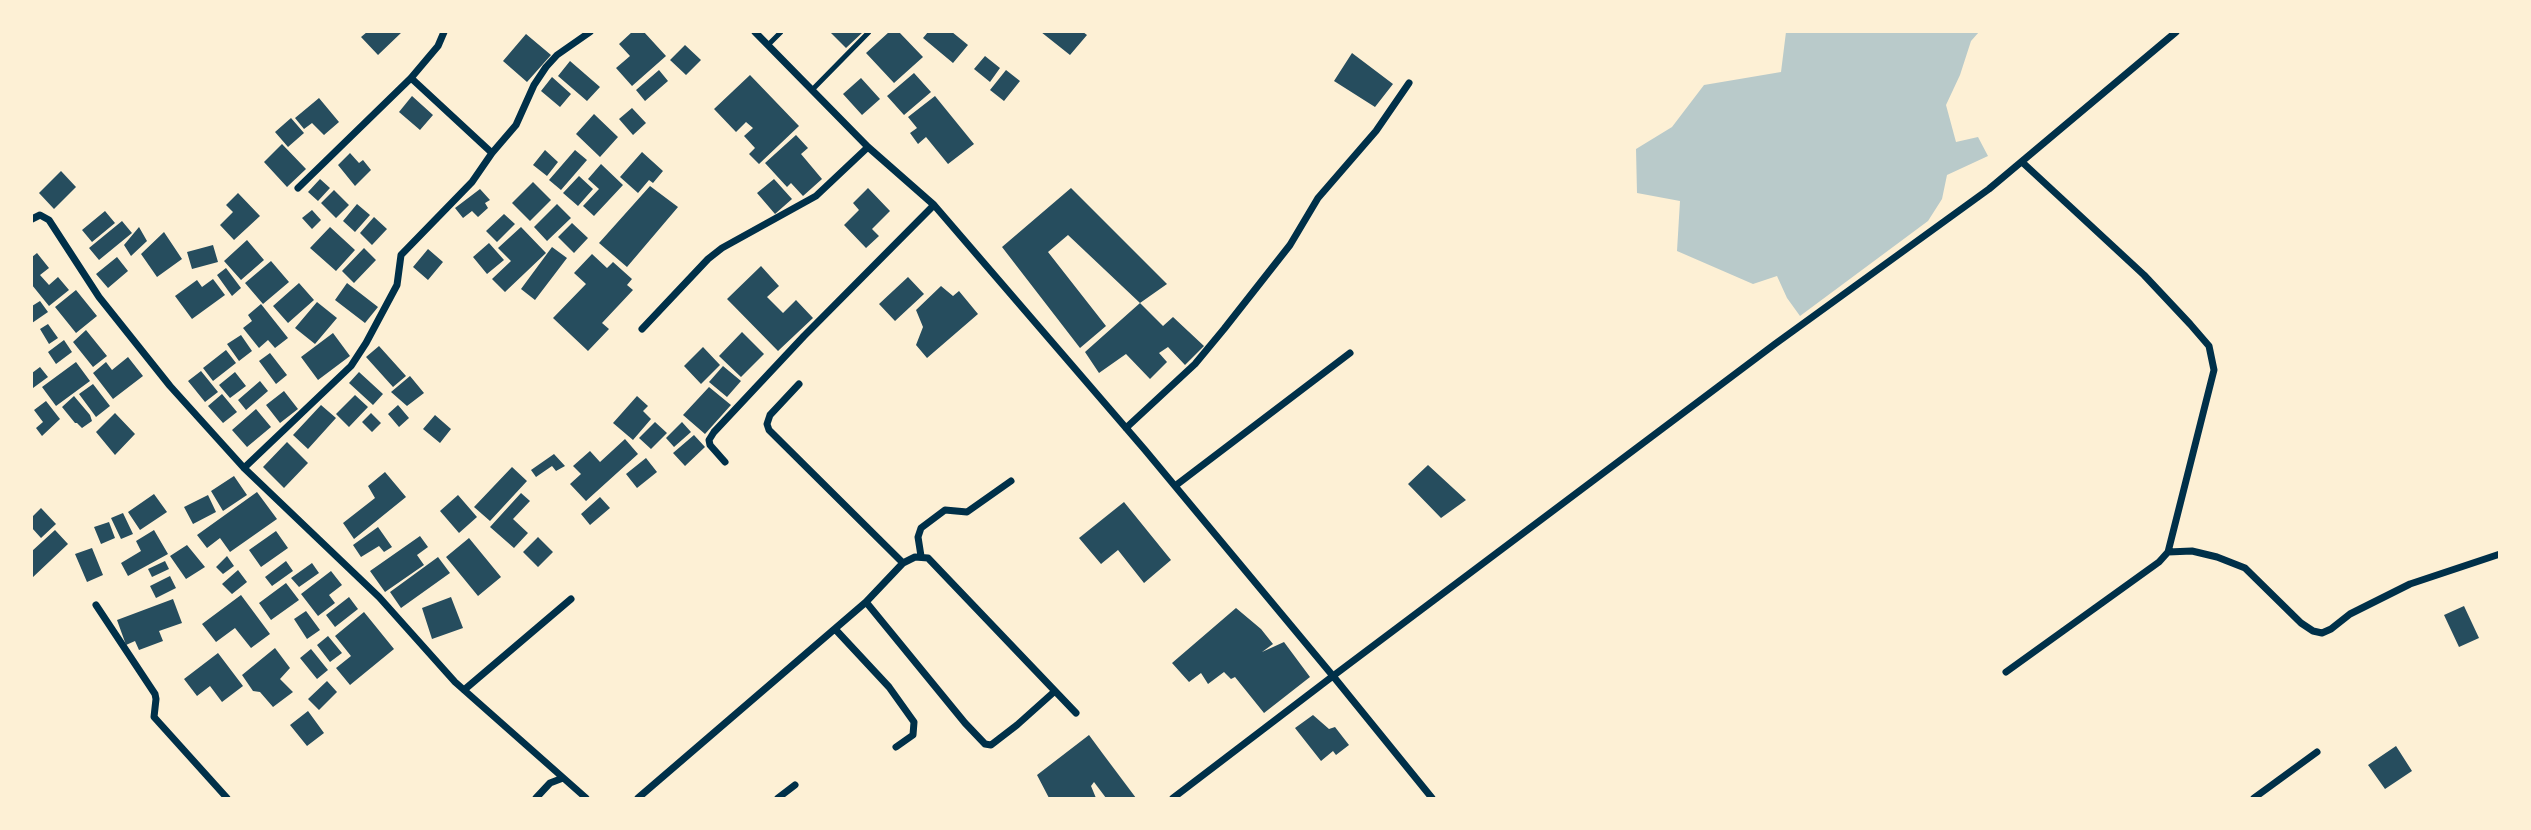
<!DOCTYPE html>
<style>
body{margin:0}
#map{position:relative;width:2531px;height:830px;overflow:hidden;background:#fdf0d5;font-family:Signika,sans-serif}
canvas{display:block}
.frame{position:absolute;inset:0;border:33px solid #fdf0d5;pointer-events:none}
</style>
<div id="map">
<canvas width="2531" height="830"></canvas>
<div class="frame"></div>
</div>
<script>
const g = document.querySelector('canvas').getContext('2d');
g.lineJoin = 'round';
function fillPath(path, color) { g.fillStyle = color; g.fill(path, 'evenodd'); }
const toPath = rows => new Path2D(rows.map(r => 'M' + r).join(''));
function trace(path, color, width, dash) { g.strokeStyle = color; g.lineWidth = width; g.lineCap = dash ? 'butt' : 'round'; g.setLineDash(dash || []); g.stroke(path); }
const green = toPath([
 [1786,32,1979,32,1971,41,1960,75,1946,105,1956,142,1978,137,1988,156,1947,175,1942,199,1928,221,1800,316,1787,298,1777,276,1753,284,1677,251,1680,201,1637,193,1636,149,1672,127,1704,85,1781,72]
]);
const building = toPath([
 [367,32,402,32,378,55,361,37],
 [632,32,644,32,666,56,632,86,616,68,630,56,619,44],
 [830,32,863,32,846,48],
 [889,32,899,32,923,57,894,83,866,53],
 [928,32,952,32,968,45,953,63,923,38],
 [1041,32,1083,32,1087,35,1070,55],
 [526,34,551,55,527,82,503,61],
 [685,45,701,60,686,75,670,60],
 [1352,53,1393,84,1375,107,1334,81],
 [985,56,1000,68,990,82,974,69],
 [570,61,600,87,587,101,558,76],
 [659,70,668,81,645,101,636,90],
 [1006,70,1020,81,1004,101,990,90],
 [914,73,931,92,904,115,887,96],
 [750,75,799,126,759,164,749,154,755,148,744,136,753,128,746,122,736,132,714,109],
 [552,77,571,94,560,107,541,91],
 [861,78,880,99,862,115,843,94],
 [412,96,433,115,420,130,399,112],
 [935,96,974,144,948,164,926,137,918,144,910,133,917,128,908,117],
 [319,98,339,122,324,135,312,123,304,129,295,118],
 [632,108,646,123,633,135,619,119],
 [594,114,618,137,600,157,576,134],
 [291,118,304,133,288,147,275,132],
 [796,135,808,148,801,154,822,179,803,196,791,183,787,187,765,163],
 [282,144,306,169,287,187,264,162],
 [545,150,558,162,547,176,533,165],
 [575,150,587,160,561,190,549,180],
 [642,152,663,171,653,183,649,180,638,193,620,177],
 [350,153,359,163,363,160,371,170,355,186,338,165],
 [601,164,623,185,594,216,583,206,599,189,588,179],
 [61,171,76,187,54,209,39,193],
 [579,176,593,189,578,206,563,193],
 [320,179,330,188,318,201,308,192],
 [774,179,792,199,775,214,757,193],
 [533,182,551,200,530,221,512,203],
 [650,186,678,207,627,267,599,243],
 [868,188,890,211,872,229,879,236,866,248,844,225,859,210,853,203],
 [1071,188,1167,284,1140,303,1068,235,1048,252,1106,326,1080,348,1002,247],
 [480,189,490,200,485,203,488,208,478,217,472,211,463,218,455,208],
 [334,190,349,205,336,218,321,203],
 [238,193,260,216,234,240,220,225,233,212,226,205],
 [357,204,370,215,355,232,343,221],
 [557,204,571,218,547,241,534,227],
 [312,210,321,220,312,229,302,218],
 [105,211,115,223,92,242,82,230],
 [504,214,515,224,497,242,486,231],
 [374,217,387,229,372,245,360,233],
 [122,221,132,233,99,260,89,248],
 [572,223,588,238,574,253,558,237],
 [139,227,147,241,131,256,124,245],
 [330,227,355,250,336,271,310,248],
 [521,227,546,253,505,292,492,279,511,261,498,248],
 [164,232,182,259,157,277,141,254],
 [247,240,264,260,241,280,224,261],
 [489,243,504,260,487,274,473,257],
 [213,245,218,262,192,269,187,252],
 [552,247,567,258,535,300,521,289],
 [364,248,376,260,354,283,342,271],
 [428,249,443,262,428,280,413,267],
 [37,253,49,268,40,275,49,285,58,277,69,290,49,306,32,285,32,257],
 [592,254,607,268,613,262,632,279,627,285,633,290,602,323,609,329,588,351,553,318,586,284,574,273],
 [117,257,128,271,108,288,96,274],
 [271,261,289,282,263,304,245,283],
 [761,266,779,286,767,297,783,313,796,300,813,318,778,351,727,299],
 [226,268,241,288,232,296,217,275],
 [908,277,924,294,895,321,879,304],
 [213,279,225,295,192,319,175,296,197,280,202,287],
 [299,283,314,300,288,323,273,306],
 [347,283,378,307,365,323,335,300],
 [941,286,953,296,959,291,978,314,927,358,916,345,923,327,916,310],
 [76,290,97,316,76,333,55,307],
 [40,301,48,312,32,323,32,306],
 [317,302,337,318,315,344,295,328],
 [1140,303,1163,326,1173,317,1204,346,1185,365,1168,347,1159,353,1167,362,1150,379,1126,354,1099,373,1085,352],
 [261,304,288,338,275,348,268,340,259,348,243,328,252,321,248,315],
 [48,324,58,338,49,344,40,329],
 [86,330,107,356,93,367,73,342],
 [742,332,764,354,741,377,719,356],
 [333,333,350,356,318,380,301,357],
 [241,335,252,351,239,361,227,344],
 [64,340,72,352,56,364,48,352],
 [379,346,406,376,393,387,366,357],
 [703,347,720,365,701,384,684,366],
 [226,350,236,363,213,381,203,368],
 [270,353,287,375,276,384,259,361],
 [128,357,143,376,113,399,93,373,106,362,112,370],
 [76,362,90,381,56,406,42,387],
 [723,366,741,381,727,397,709,382],
 [40,367,48,377,33,388,32,373],
 [201,371,218,392,205,402,188,381],
 [235,372,246,386,230,398,219,385],
 [359,372,383,394,373,405,349,383],
 [410,376,424,393,407,406,391,392],
 [260,381,268,391,246,410,238,400],
 [93,384,110,406,96,417,79,394],
 [709,387,731,405,705,434,683,415],
 [284,391,298,409,280,423,266,405],
 [222,394,237,412,223,423,208,406],
 [355,395,368,407,349,427,336,414],
 [74,396,90,415,92,421,82,428,77,423,75,423,62,407],
 [637,396,648,406,643,411,651,419,633,440,613,423],
 [46,401,60,419,42,436,36,428,43,422,34,410],
 [321,405,336,418,308,449,293,435],
 [398,405,409,418,399,427,388,414],
 [256,409,271,427,247,447,232,430],
 [115,413,135,434,115,455,96,432],
 [371,413,381,423,372,432,362,422],
 [435,415,451,429,440,443,423,429],
 [655,422,667,433,651,449,639,438],
 [682,422,691,432,674,447,666,438],
 [694,435,705,447,685,466,673,453],
 [625,439,638,454,586,501,570,484,581,474,573,466,590,451,600,462],
 [287,442,308,463,284,488,263,467],
 [554,454,565,466,556,471,552,466,536,477,531,470],
 [646,458,657,472,637,488,626,474],
 [1428,465,1466,500,1441,518,1408,484],
 [512,467,527,481,490,521,474,507],
 [385,472,406,497,354,539,343,523,375,498,368,486],
 [234,476,247,495,223,511,211,491],
 [257,492,277,519,230,552,220,538,207,548,197,535],
 [521,493,530,501,513,519,528,533,514,548,490,527],
 [154,494,167,512,140,530,128,512],
 [208,495,216,512,193,524,184,507],
 [458,495,477,517,459,533,440,511],
 [600,497,610,508,590,525,581,514],
 [1124,502,1171,560,1144,583,1118,550,1101,564,1079,538],
 [41,508,56,524,41,538,32,528,32,517],
 [123,513,133,534,121,539,111,518],
 [109,522,115,538,101,544,94,527],
 [378,527,392,547,384,552,379,546,361,557,353,545],
 [55,530,68,544,32,578,32,551],
 [154,530,168,554,128,576,121,563,141,551,136,541],
 [276,531,288,548,261,567,249,550],
 [420,536,428,547,417,555,424,565,385,592,370,571],
 [538,537,553,552,538,567,523,552],
 [469,538,501,577,478,596,446,557],
 [187,545,205,567,186,579,170,556],
 [92,548,103,575,87,582,75,554],
 [227,556,234,566,223,574,216,567],
 [438,557,450,573,401,608,390,592],
 [165,561,169,569,152,577,148,569],
 [286,561,293,571,272,586,265,577],
 [312,563,319,573,299,587,291,578],
 [238,570,247,582,232,594,222,584],
 [331,571,342,585,329,595,335,603,318,616,301,594],
 [170,576,176,588,156,598,150,586],
 [286,583,299,600,271,620,259,603],
 [241,595,270,634,251,648,235,628,216,642,202,624],
 [349,597,358,609,335,627,326,615],
 [451,597,463,628,432,639,422,608],
 [173,599,182,623,159,631,163,641,139,650,135,641,126,645,117,620],
 [2464,606,2479,638,2459,647,2444,615],
 [1236,608,1261,629,1273,644,1262,652,1284,642,1310,677,1264,713,1235,677,1231,679,1224,672,1208,684,1201,673,1189,682,1172,663],
 [306,611,320,630,307,639,294,619],
 [364,612,394,649,350,685,336,668,351,656,335,636],
 [328,636,342,653,330,662,317,645],
 [275,648,290,668,280,679,293,692,273,707,260,692,253,691,242,675],
 [311,649,328,670,317,679,300,658],
 [218,653,243,686,222,702,210,686,197,696,184,679],
 [327,681,337,692,319,710,308,699],
 [308,711,324,733,307,746,290,725],
 [1313,715,1329,729,1335,727,1349,745,1336,755,1333,751,1321,761,1295,728],
 [1089,735,1103,754,1136,798,1106,798,1094,782,1091,786,1096,798,1049,798,1037,775],
 [2396,746,2412,771,2385,789,2368,765]
]);
const service = toPath([
 [768,45,781,32],
 [812,90,869,32]
]);
const minor = toPath([
 [755,32,868,147,934,205,1145,450,1333,676,1775,344,1989,189,2176,32],
 [411,78,492,153],
 [298,188,411,78,438,46,444,32],
 [32,219,40,215,49,220,99,297,170,386,244,468,379,597,455,682,586,798],
 [642,329,708,259,722,248,816,196,868,147],
 [799,384,770,415,767,424,769,430,903,563],
 [1126,428,1195,364,1224,329,1290,245,1318,198,1376,131,1409,83],
 [725,462,710,445,709,440,714,432,804,336,934,205],
 [244,468,351,366,366,343,397,285,401,255,472,182,492,153,516,125,534,85,546,67,557,55,590,32],
 [1175,486,1350,353],
 [2168,552,2192,551,2217,557,2245,568,2301,623,2313,631,2322,633,2331,629,2350,614,2410,584,2500,554],
 [921,556,918,537,921,528,945,510,967,512,1011,481],
 [96,605,155,694,156,699,154,717,227,798],
 [835,629,889,687,914,722,913,735,896,747],
 [2006,672,2159,562,2168,552,2214,370,2209,346,2190,324,2144,275,2022,162],
 [464,690,571,599],
 [1055,691,1076,713],
 [536,798,550,783,563,778],
 [638,798,866,602,903,563,915,557,928,558,1055,691,1017,725,991,745,985,744,965,723,866,602],
 [778,798,795,785],
 [1173,798,1333,676,1432,798],
 [2254,798,2317,752]
]);
fillPath(green, '#b9caca');
fillPath(building, '#264d5e');
trace(service, '#003049', 5);
trace(minor, '#003049', 7);
</script>
